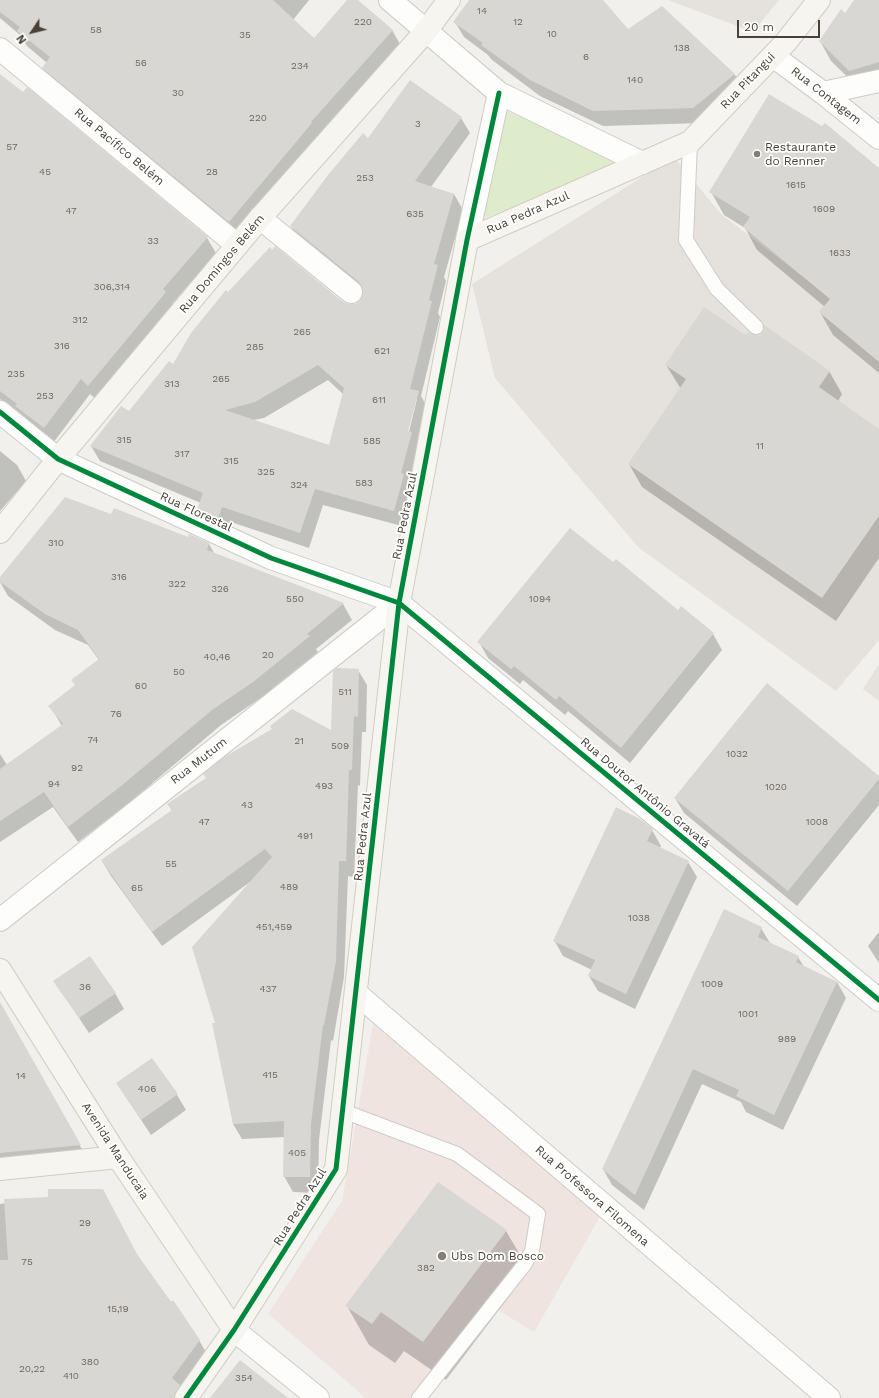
<!DOCTYPE html>
<meta charset="utf-8">
<style>
body{margin:0}
#map{position:relative;width:879px;height:1398px;overflow:hidden;background:#f1f0ec;font-family:"Work Sans",sans-serif}
canvas{display:block}
.north{position:absolute;left:12px;top:12px;width:40px;height:40px;-webkit-text-stroke:3px #fff;paint-order:stroke;rotate:235deg;font-size:11px;font-weight:700;line-height:16px;text-align:center;color:#484137}
.north::after{content:'';display:block;margin:auto;width:14px;height:18px;background:#484137;clip-path:polygon(50% 0,100% 100%,50% 72%,0 100%)}
.scale{position:absolute;left:737px;top:20px;width:83px;height:18px;box-sizing:border-box;border:2px solid #484137;border-top:0;padding-left:5px;font-size:12px;line-height:14px;white-space:nowrap;color:#484137;-webkit-text-stroke:3px #fff;paint-order:stroke}
</style>
<div id="map">
<canvas width="879" height="1398"></canvas>
<div class="north">N</div>
<div class="scale">20 m</div>
</div>
<script>
const g = document.querySelector('canvas').getContext('2d');
g.lineJoin = 'round';
function fillPath(path, color) { g.fillStyle = color; g.fill(path, 'evenodd'); }
const toPath = rows => new Path2D(rows.map(r => 'M' + r).join(''));
function trace(path, color, width, dash) { g.strokeStyle = color; g.lineWidth = width; g.lineCap = dash ? 'butt' : 'round'; g.setLineDash(dash || []); g.stroke(path); }
function drawText(font, color, halo, rows, align = 'center') {
  g.font = font + ' "Work Sans",sans-serif'; g.lineWidth = 3.5; g.setLineDash([]); g.textBaseline = 'middle'; g.strokeStyle = halo; g.fillStyle = color; for (const [text, x, y, turn = 0] of rows) {
    g.save(); g.translate(x, y); g.rotate((+turn || 0) * Math.PI / 180); g.textAlign = isNaN(turn) ? turn : align; if (halo) g.strokeText(text, 0, 0); g.fillText(text, 0, 0); g.restore();
  }
}
const industrial = toPath([
 [668,0,779,0,753,32],
 [674,157,721,214,879,335,879,640,836,691,638,547,495,378,472,284],
 [879,664,879,701,863,689]
]);
const medical = toPath([
 [373,1024,606,1206,534,1332,491,1306,428,1398,366,1398,268,1314,342,1201]
]);
const green = toPath([
 [507,111,627,164,482,219]
]);
const shadow = toPath([
 [0,0,309,0,293,20,314,39,348,0,357,0,392,30,401,46,238,237,52,83,43,68,47,63,27,46,20,35,0,18],
 [470,0,588,0,628,30,662,7,735,75,744,90,702,123,603,126,540,96,492,60,488,55,464,37,455,22],
 [855,0,879,0,879,85,861,90,831,61,820,41,845,14],
 [0,75,24,93,27,89,207,238,216,253,172,304,175,308,97,400,90,394,53,443,25,422,21,414,0,399],
 [461,118,470,133,431,187,454,194,463,210,444,277,446,281,438,313,440,317,421,396,427,407,417,444,420,449,402,526,323,505,309,548,231,522,226,534,207,526,198,510,201,503,100,461,91,446,129,413,173,366,228,293,343,303,348,305,355,305,361,301,364,294,300,242,291,226,368,139],
 [328,380,343,394,330,447,253,420,264,418],
 [417,394,417,399,408,436,406,436],
 [879,169,879,373,833,335,820,312,825,307,757,250,745,228,724,215,711,192],
 [745,337,829,371,842,394,838,401,879,430,879,558,836,621,642,487,629,464,681,389,666,365],
 [0,451,17,465,26,481,0,511],
 [112,515,209,544,214,553,343,604,352,620,316,649,318,652,262,697,221,725,130,802,78,842,53,807,0,842,0,754,7,765,62,726,50,706,76,686,99,660,88,645,55,630,8,596,0,582,0,579],
 [678,611,713,634,722,650,630,763,568,711,565,715,523,680,520,684,488,658,479,642],
 [358,670,367,685,366,732,362,732,360,786,358,785,354,877,348,876,344,977,333,1041,331,1040,319,1140,318,1193,293,1192,284,1176,285,1137,242,1139,233,1124,216,1024,250,882,162,946,111,876,102,861,172,811,168,804,332,732],
 [879,777,879,805,797,906,684,813,675,798],
 [652,830,661,846,660,848,688,862,697,877,635,1009,598,991,589,976,592,970,563,956,554,940],
 [761,928,770,943,798,957,804,967,837,982,846,998,783,1130,746,1112,741,1102,702,1084,644,1210,612,1185,603,1169],
 [879,932,879,963,868,946],
 [55,982,115,993,124,1009,89,1033],
 [0,1009,11,1023,88,1160,0,1169],
 [117,1083,177,1095,186,1110,151,1135],
 [6,1203,140,1260,199,1340,208,1356,179,1398,0,1398,0,1204],
 [506,1231,529,1270,446,1380,404,1351,395,1363,369,1345,347,1306]
]);
const building = toPath([
 [0,0,273,0,314,38,347,0,358,0,393,30,311,122,312,123,229,222,42,68,50,57,17,31,20,27,0,12],
 [469,0,603,0,628,29,662,6,735,74,693,108,593,111,530,80,481,45,483,43,453,22],
 [854,0,879,0,879,62,849,71,819,41,841,9,845,13],
 [0,74,23,92,27,87,208,237,163,289,166,292,88,386,81,379,44,428,15,406,17,404,0,391],
 [410,80,462,117,415,181,454,194,434,264,438,265,429,300,432,301,410,389,419,391,408,431,412,432,401,473,404,474,394,511,315,489,300,533,222,507,218,519,197,510,203,493,90,446,121,406,129,411,169,361,173,364,191,333,226,290,228,292,270,247,272,250,275,246,343,302,349,304,355,304,360,300,363,294,362,287,359,282,290,226,328,175,363,133,368,138],
 [318,365,344,388,329,445,225,410,255,402],
 [769,94,822,126,825,123,879,168,879,362,819,312,830,299,743,227,750,217,709,192],
 [704,307,745,335,749,332,754,335,759,335,762,333,764,325,830,371,819,387,879,429,879,516,822,598,628,464,686,379,665,365],
 [65,497,111,514,114,508,188,537,189,534,209,543,207,550,344,603,307,634,310,636,253,682,212,710,121,786,68,827,44,792,0,821,0,769,63,724,48,706,75,685,71,680,99,659,78,630,45,614,0,582,0,577],
 [570,528,613,562,616,559,678,610,681,606,714,633,621,748,559,696,556,700,514,666,511,669,477,642],
 [337,668,359,669,358,717,354,716,352,770,349,770,346,861,339,861,336,961,324,1025,323,1025,311,1124,310,1177,283,1177,284,1121,233,1124,212,1023,215,1023,192,947,272,857,265,849,152,932,101,860,172,810,167,804,206,778,203,774,226,756,272,729,270,726,292,709,331,730,333,671],
 [767,683,879,776,879,779,788,891,674,798],
 [616,807,640,819,653,829,647,841,689,861,626,994,588,976,595,960,553,941],
 [724,909,762,927,758,937,799,956,796,962,837,982,774,1115,736,1096,739,1090,693,1069,635,1195,602,1169],
 [90,956,116,993,79,1018,53,981],
 [0,1002,81,1145,0,1153],
 [152,1058,178,1094,141,1120,116,1083],
 [438,1182,507,1230,423,1342,381,1312,372,1324,345,1306],
 [48,1189,103,1189,137,1254,171,1302,173,1300,200,1340,172,1378,180,1385,174,1398,0,1398,0,1260,8,1260,4,1199,48,1197],
 [240,1360,288,1398,210,1398]
]);
const lane = toPath([
 [690,142,686,240,717,289,756,327],
 [343,1111,457,1154,538,1214,532,1251,524,1265,419,1398]
]);
const street = toPath([
 [390,0,499,93,642,163],
 [0,49,237,245],
 [773,56,823,93,879,138],
 [823,93,879,81],
 [260,218,351,292],
 [467,240,499,93],
 [0,412,58,459,271,558,399,603,879,1000],
 [0,920,399,603],
 [356,993,829,1398],
 [234,1330,318,1398]
]);
const secondary = toPath([
 [0,532,58,459,260,218,426,31,449,0],
 [0,970,118,1157,234,1330],
 [0,1169,118,1157],
 [186,1398,234,1330,336,1169,399,603,467,240,690,142,786,42,819,0]
]);
const cycleway = toPath([
 [0,412,58,459,271,558,399,603,879,1000],
 [186,1398,234,1330,336,1169,399,603,467,240,499,93]
]);
const markers = [
 [757,154,4,"#837e76"],
 [442,1256,5,"#837e76"]
];
const numberNames = [
 ["14",482,11],
 ["220",363,22],
 ["12",518,22],
 ["58",96,30],
 ["10",552,34],
 ["35",245,35],
 ["138",682,48],
 ["6",586,57],
 ["56",141,63],
 ["234",300,66],
 ["140",635,80],
 ["30",178,93],
 ["220",258,118],
 ["3",418,124],
 ["57",12,147],
 ["45",45,172],
 ["28",212,172],
 ["253",365,178],
 ["1615",796,185],
 ["1609",824,209],
 ["47",71,211],
 ["635",415,214],
 ["33",153,241],
 ["1633",840,253],
 ["306,314",112,287],
 ["312",80,320],
 ["265",302,332],
 ["316",62,346],
 ["285",255,347],
 ["621",382,351],
 ["235",16,374],
 ["265",221,379],
 ["313",172,384],
 ["253",45,396],
 ["611",379,400],
 ["315",124,440],
 ["585",372,441],
 ["11",760,446],
 ["317",182,454],
 ["315",231,461],
 ["325",266,472],
 ["583",364,483],
 ["324",299,485],
 ["310",56,543],
 ["316",119,577],
 ["322",177,584],
 ["326",220,589],
 ["550",295,599],
 ["1094",540,599],
 ["20",268,655],
 ["40,46",217,657],
 ["50",179,672],
 ["60",141,686],
 ["511",345,692],
 ["76",116,714],
 ["74",93,740],
 ["21",299,741],
 ["509",340,746],
 ["1032",737,754],
 ["92",77,768],
 ["94",54,784],
 ["493",324,786],
 ["1020",776,787],
 ["43",247,805],
 ["47",204,822],
 ["1008",817,822],
 ["491",305,836],
 ["55",171,864],
 ["489",289,887],
 ["65",137,888],
 ["1038",639,918],
 ["451,459",274,927],
 ["1009",712,984],
 ["36",85,987],
 ["437",268,989],
 ["1001",748,1014],
 ["989",787,1039],
 ["415",270,1075],
 ["14",21,1076],
 ["406",147,1089],
 ["405",297,1153],
 ["29",85,1223],
 ["75",27,1262],
 ["382",426,1268],
 ["15,19",118,1309],
 ["380",90,1362],
 ["20,22",32,1369],
 ["410",71,1376],
 ["354",244,1378]
];
const streetNames = [
 ["Rua Pitangui",748,81,-46],
 ["Rua Contagem",826,96,38],
 ["Rua Pacífico Belém",119,147,40],
 ["Rua Pedra Azul",528,213,-24],
 ["Rua Domingos Belém",222,264,-50],
 ["Rua Florestal",196,512,25],
 ["Rua Pedra Azul",405,516,-79],
 ["Rua Mutum",199,761,-38],
 ["Rua Doutor Antônio Gravatá",645,793,40],
 ["Rua Pedra Azul",363,837,-84],
 ["Avenida Manducaia",115,1151,57],
 ["Rua Professora Filomena",592,1196,41],
 ["Rua Pedra Azul",300,1207,-58]
];
const poiNames = [
 ["Restaurante",765,147],
 ["do Renner",765,161],
 ["Ubs Dom Bosco",451,1256]
];
fillPath(industrial, '#e5e1dd');
fillPath(medical, '#f0e4e0');
fillPath(green, '#dfeccc');
fillPath(shadow, '#0003');
fillPath(building, '#d9d7d3');
trace(lane, '#ceccc8', 16);
trace(street, '#ceccc8', 24);
trace(secondary, '#d1cdc3', 24);
trace(lane, '#fdfdfc', 14);
trace(street, '#fdfdfc', 22);
trace(secondary, '#f7f5ef', 22);
trace(cycleway, '#00873e', 5);
for (const [x, y, r, color] of markers) { const dot = new Path2D(); dot.arc(x, y, r, 0, 2 * Math.PI); g.fillStyle = color; g.fill(dot); trace(dot, '#fff', 1.5); }
drawText('10px', '#6e6860', null, numberNames);
drawText('12px', '#484137', '#fff', streetNames);
drawText('12px', '#484137', '#fff', poiNames, 'left');
</script>
